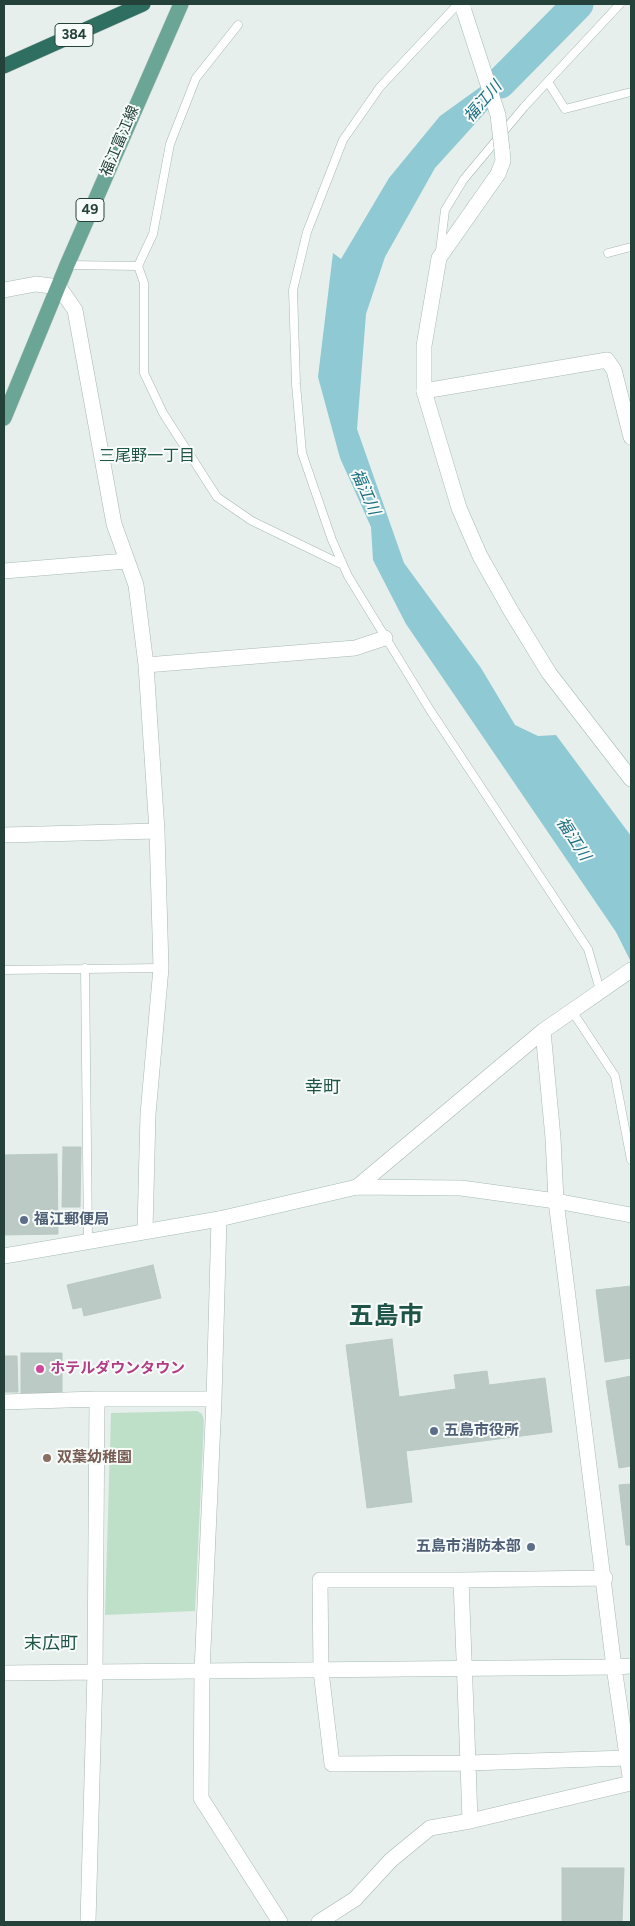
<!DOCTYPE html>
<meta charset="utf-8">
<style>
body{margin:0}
#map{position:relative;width:635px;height:1926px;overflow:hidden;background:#e6efeb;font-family:Figtree,sans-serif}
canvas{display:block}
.frame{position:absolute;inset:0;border:5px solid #24423a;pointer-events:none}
</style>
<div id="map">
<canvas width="635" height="1926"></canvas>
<div class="frame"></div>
</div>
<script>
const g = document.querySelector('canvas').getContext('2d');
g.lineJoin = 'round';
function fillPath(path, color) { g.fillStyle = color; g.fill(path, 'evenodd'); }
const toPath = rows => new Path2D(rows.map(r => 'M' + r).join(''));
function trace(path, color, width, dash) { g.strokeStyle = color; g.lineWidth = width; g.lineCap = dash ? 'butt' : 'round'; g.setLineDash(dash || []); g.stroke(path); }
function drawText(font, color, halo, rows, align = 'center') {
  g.font = font + ' Figtree,"Noto Sans JP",sans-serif'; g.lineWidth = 4; g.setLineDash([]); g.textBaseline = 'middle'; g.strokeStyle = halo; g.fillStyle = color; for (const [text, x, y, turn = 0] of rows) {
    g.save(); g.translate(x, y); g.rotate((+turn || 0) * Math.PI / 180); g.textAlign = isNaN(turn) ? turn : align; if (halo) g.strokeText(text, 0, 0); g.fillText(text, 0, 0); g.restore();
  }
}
const green = toPath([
 [197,1411,202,1414,204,1420,195,1611,105,1615,111,1413]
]);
const water = toPath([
 [561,29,435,168,385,257,366,314,357,429,404,563,481,668,515,725,538,736,556,735,631,836,631,962,616,932,406,624,373,560,371,527,340,458,318,377,333,253,341,259,389,178,440,116]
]);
const river = toPath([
 [500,83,578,4]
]);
const building = toPath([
 [63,1147,81,1147,80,1207,62,1207,63,1147],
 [57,1154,58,1234,4,1235,4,1155,57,1154],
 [153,1265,161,1298,84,1316,82,1307,73,1309,67,1285,153,1265],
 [631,1286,631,1358,605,1362,596,1290,631,1286],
 [392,1339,399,1397,456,1389,454,1375,487,1371,489,1385,545,1378,552,1432,406,1451,412,1502,367,1508,346,1345,392,1339],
 [21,1353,62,1353,62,1393,21,1393,21,1353],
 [4,1356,17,1356,18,1392,4,1392,4,1356],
 [631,1376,631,1466,619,1468,606,1381,631,1376],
 [631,1484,631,1545,626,1545,619,1485,631,1484],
 [562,1868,624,1868,622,1922,562,1922,562,1868]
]);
const lane = toPath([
 [458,4,380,87,343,140,307,232,293,290,296,384,302,453,332,540,348,576,430,710,588,949,600,990],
 [548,82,565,109,631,92],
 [440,251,445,210,464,179,524,107,620,4],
 [608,253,631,247],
 [67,265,138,266,153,234,170,144,196,78,238,25],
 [138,266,144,283,144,373,163,413,217,497,252,521,343,565],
 [85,968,88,1240],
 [4,970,161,968],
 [572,1011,615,1076,631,1160]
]);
const street = toPath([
 [4,290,36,284,59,287,75,310,114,524,136,585,146,665,157,831,161,968,148,1114,145,1230],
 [424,391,607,360,614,370,631,437],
 [4,571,126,561],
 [146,665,355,648,385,638],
 [4,835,157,831],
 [543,1031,553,1138,556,1201,614,1667,631,1783],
 [357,1187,543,1031,631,970],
 [219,1219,214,1399,202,1672,201,1798,280,1922],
 [4,1402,97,1399,214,1399],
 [461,1580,605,1578],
 [614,1667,631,1666],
 [4,1673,95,1672],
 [470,1821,468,1763,461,1580,320,1580,321,1671,332,1764,468,1763,628,1758],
 [88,1922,95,1672,97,1399],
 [319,1922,355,1899,391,1860,430,1828,470,1821,631,1783]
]);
const secondary = toPath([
 [502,150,503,161,498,174,439,258,424,346,424,391,459,508,480,556,511,611,549,673,631,779],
 [4,1256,219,1219,357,1187,461,1188,556,1201,631,1215],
 [95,1672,614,1667]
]);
const primary = toPath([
 [4,418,67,265,181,4]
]);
const highway = toPath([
 [4,66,143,4]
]);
const secondaryBridge = toPath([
 [464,11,498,115,502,150]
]);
const markers = [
 [24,1220,5,"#5c6f8a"],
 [40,1369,5,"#d1479c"],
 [434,1431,5,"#5c6f8a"],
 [47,1458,5,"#8d6e63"],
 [531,1547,5,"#5c6f8a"]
];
const shields = [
 [74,35,38],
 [90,210,28]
];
const shieldNames = [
 ["384",74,35],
 ["49",90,210]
];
const streetNames = [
 ["福江富江線",120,141,-67]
];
const serviceNames = [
 ["福江郵便局",34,1220],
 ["五島市役所",444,1431],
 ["五島市消防本部",521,1547,"right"]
];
const hotelNames = [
 ["ホテルダウンタウン",50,1369]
];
const educationNames = [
 ["双葉幼稚園",57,1458]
];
const waterNames = [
 ["福江川",483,102,-49],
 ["福江川",365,492,66],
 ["福江川",573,839,57]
];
const neighbourhoodNames = [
 ["三尾野一丁目",147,456]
];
const quarterNames = [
 ["幸町",323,1088],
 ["末広町",51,1644]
];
const townNames = [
 ["五島市",386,1317]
];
fillPath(green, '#bfe0c8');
fillPath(water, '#8ec9d4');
trace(river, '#8ec9d4', 31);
fillPath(building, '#bbcac4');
trace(building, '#b8c9c2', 1);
trace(lane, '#a8b8b2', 9);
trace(street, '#a8b8b2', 16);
trace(secondary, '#a4bbb3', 16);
trace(primary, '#c2cac8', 16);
trace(highway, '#c2cac8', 16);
trace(lane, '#fff', 8);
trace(street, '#fff', 15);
trace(secondary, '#fff', 15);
trace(primary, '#6aa596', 15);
trace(highway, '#2f6f62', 15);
trace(secondaryBridge, '#a4bbb3', 16, []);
trace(secondaryBridge, '#fff', 15);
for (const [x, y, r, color] of markers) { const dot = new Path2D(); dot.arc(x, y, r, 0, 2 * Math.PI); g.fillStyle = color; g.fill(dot); trace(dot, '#f7fbf9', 2); }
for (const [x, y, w] of shields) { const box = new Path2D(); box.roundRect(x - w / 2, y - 11.5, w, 23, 4); g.fillStyle = '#f7fbf9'; g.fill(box); trace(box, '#24423a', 1); }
drawText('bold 14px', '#24423a', null, shieldNames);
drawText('15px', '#24423a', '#f7fbf9', streetNames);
drawText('bold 15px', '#4e5e75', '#f7fbf9', serviceNames, 'left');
drawText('bold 15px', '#b23c85', '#f7fbf9', hotelNames, 'left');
drawText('bold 15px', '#785e54', '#f7fbf9', educationNames, 'left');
drawText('italic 16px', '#1c6f80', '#f7fbf9', waterNames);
drawText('16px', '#1f5548', '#f7fbf9', neighbourhoodNames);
drawText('18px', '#1f5548', '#f7fbf9', quarterNames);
drawText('bold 25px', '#1f5548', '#f7fbf9', townNames);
</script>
